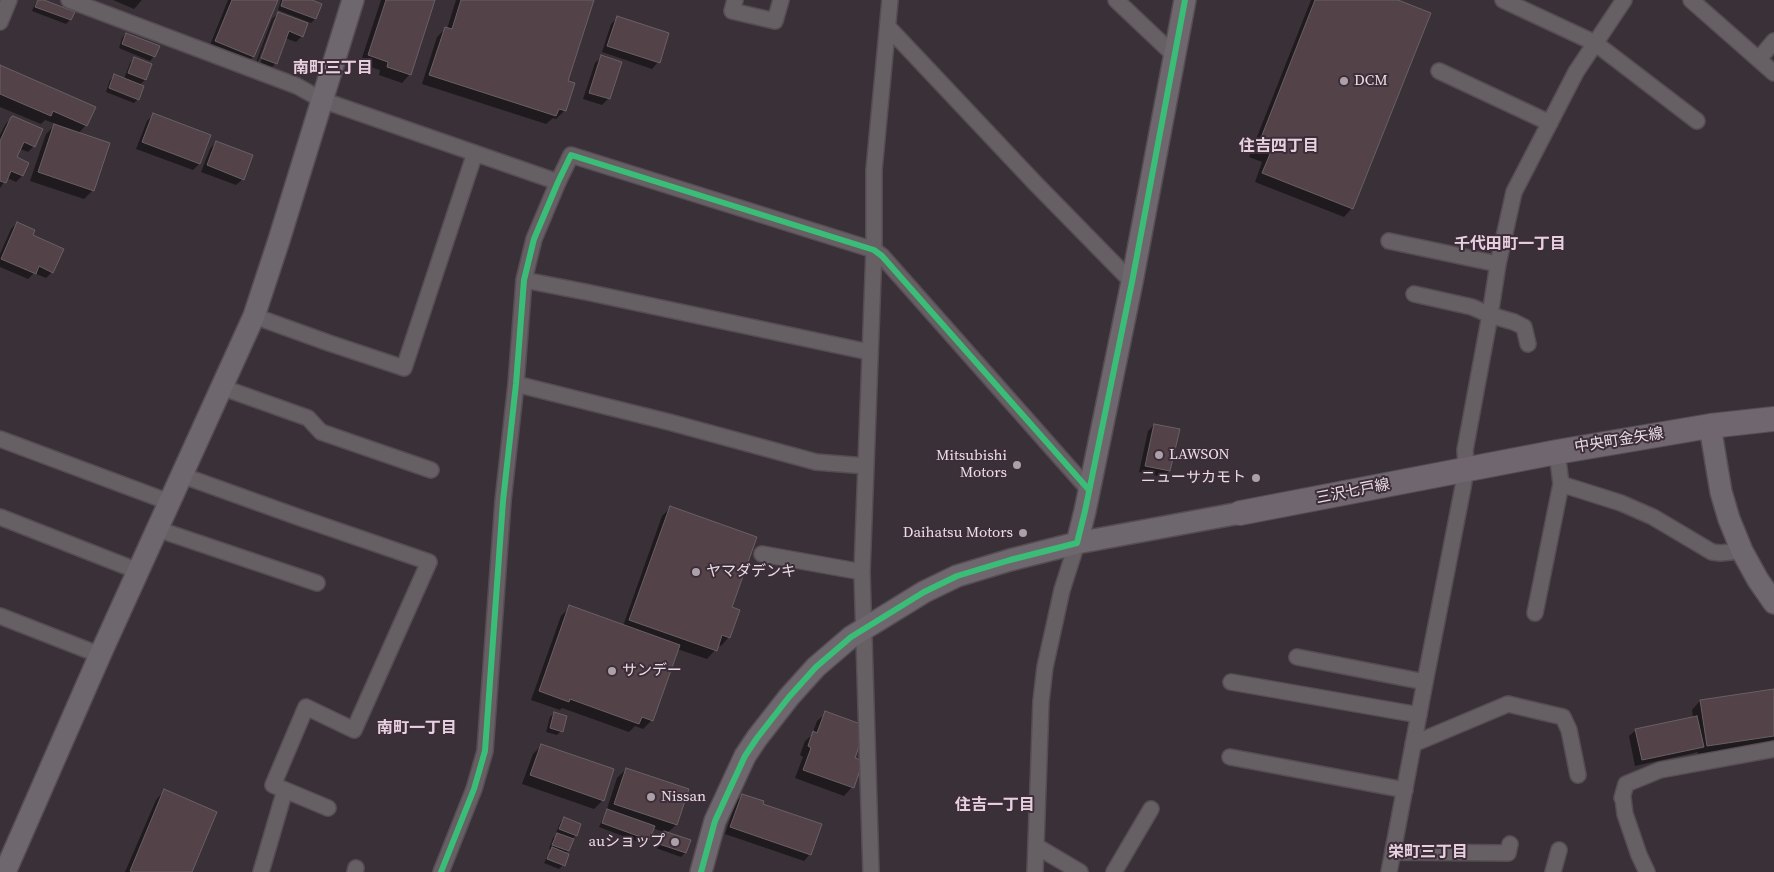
<!DOCTYPE html>
<meta charset="utf-8">
<style>
body{margin:0}
canvas{display:block;background:#3a3037}
</style>
<canvas width="1774" height="872"></canvas>
<script>
const g = document.querySelector('canvas').getContext('2d');
g.lineJoin = 'round';
function fillPath(path, color) { g.fillStyle = color; g.fill(path, 'evenodd'); }
const toPath = rows => new Path2D(rows.map(r => 'M' + r).join(''));
function trace(path, color, width, dash) { g.strokeStyle = color; g.lineWidth = width; g.lineCap = dash ? 'butt' : 'round'; g.setLineDash(dash || []); g.stroke(path); }
function drawText(font, color, halo, rows, align = 'center') {
  g.font = font + ' "Source Serif 4","Noto Sans JP",serif'; g.lineWidth = 4; g.setLineDash([]); g.textBaseline = 'middle'; g.strokeStyle = halo; g.fillStyle = color; for (const [text, x, y, turn = 0] of rows) {
    g.save(); g.translate(x, y); g.rotate((+turn || 0) * Math.PI / 180); g.textAlign = isNaN(turn) ? turn : align; if (halo) g.strokeText(text, 0, 0); g.fillText(text, 0, 0); g.restore();
  }
}
const shadow = toPath([
 [39,0,73,13,70,20,66,24,32,11,35,4],
 [113,0,142,0,134,9],
 [228,0,276,0,253,57,245,65,208,50],
 [281,0,308,0,315,19,311,23,278,10],
 [381,0,434,0,410,74,402,83,379,75,380,70,360,64],
 [456,0,592,0,566,82,565,110,556,119,553,118,546,124,422,84,437,37,445,29,447,29],
 [1311,0,1395,0,1352,208,1344,217,1255,182,1262,162,1249,157],
 [279,13,302,36,296,42,285,38,275,64,269,70,255,65,272,19],
 [274,19,277,19,260,64,257,64],
 [617,18,658,62,652,69,602,52,611,24],
 [126,34,154,56,150,61,119,48,122,38],
 [601,57,620,63,608,99,602,105,583,99,595,63],
 [134,59,145,80,139,85,138,99,134,103,106,92,110,80,114,76,124,79,130,63],
 [0,66,86,125,78,134,93,190,84,199,30,181,46,134,56,124,45,120,41,124,0,107],
 [153,115,209,136,199,164,193,170,136,149,147,121],
 [11,118,34,146,28,152,20,149,16,158,27,163,22,176,16,182,7,178,0,188,0,135,5,125],
 [216,142,243,179,236,185,201,172,210,149],
 [17,223,32,236,52,272,46,278,34,273,28,279,0,267,0,254,11,229],
 [1154,425,1169,471,1163,477,1139,472,1148,431],
 [671,507,731,608,729,637,721,646,717,645,715,650,707,659,677,649,652,720,643,729,635,726,629,732,562,708,560,710,531,700,561,616,570,607,623,626,662,516],
 [1774,700,1774,740,1771,744,1698,754,1698,752,1635,766,1629,736,1636,730,1693,718,1692,710,1700,701],
 [554,713,561,731,557,735,546,732,550,717],
 [826,713,854,759,852,787,844,796,795,778,803,757,800,755,805,741,812,735,817,721],
 [541,746,603,800,594,809,522,784,533,754],
 [626,769,676,825,667,833,689,841,685,853,681,857,656,848,660,836,664,832,652,828,648,840,644,844,599,827,606,812,617,778],
 [164,791,190,872,125,872,156,800],
 [742,795,810,854,804,861,725,834,736,802],
 [564,818,576,835,571,840,568,851,565,854,563,865,559,869,544,863,551,850,549,849,553,838,558,834,556,833,560,823]
]);
const building = toPath([
 [38,0,44,0,75,12,71,20,35,7,38,0],
 [232,0,278,0,254,57,215,41,232,0],
 [283,0,312,0,322,4,316,19,281,6,283,0],
 [386,0,435,0,411,75,387,67,388,62,368,55,386,0],
 [461,0,594,0,568,81,575,83,566,111,559,109,556,116,429,75,445,27,452,29,461,0],
 [1315,0,1398,0,1431,13,1353,209,1262,173,1270,154,1257,148,1315,0],
 [278,12,308,23,303,37,289,31,277,64,261,58,278,12],
 [617,16,669,33,660,63,607,46,617,16],
 [126,33,160,46,155,57,122,44,126,33],
 [601,55,622,62,610,99,589,93,601,55],
 [134,57,152,64,146,80,128,73,134,57],
 [0,65,96,107,87,126,53,111,51,116,0,94,0,65],
 [114,74,144,86,139,100,109,88,114,74],
 [153,113,211,135,200,164,142,142,153,113],
 [13,116,43,129,35,147,24,142,17,157,29,163,23,176,11,171,6,183,0,181,0,141,11,117,13,116],
 [54,124,110,143,94,191,38,172,54,124],
 [216,141,253,155,244,180,207,165,216,141],
 [17,222,35,230,33,235,64,249,53,273,39,266,36,274,1,259,17,222],
 [1154,424,1180,429,1170,471,1145,466,1154,424],
 [670,506,757,537,732,607,740,610,730,638,722,635,717,651,629,620,670,506],
 [569,605,680,645,653,721,642,717,639,724,570,699,569,702,539,691,569,605],
 [1774,689,1774,736,1707,746,1700,700,1774,689],
 [825,711,866,726,855,758,863,761,854,788,803,770,811,748,808,746,813,731,817,733,825,711],
 [554,712,567,716,563,732,550,728,554,712],
 [1697,716,1704,747,1642,760,1635,729,1697,716],
 [541,744,614,769,604,801,530,775,541,744],
 [626,768,689,789,677,825,614,804,626,768],
 [164,789,217,812,192,872,132,872,130,871,164,789],
 [742,794,764,801,763,804,822,824,811,855,730,827,742,794],
 [607,809,655,826,649,840,602,823,607,809],
 [564,817,581,824,577,836,559,829,564,817],
 [664,831,691,840,686,853,659,844,664,831],
 [557,833,574,839,569,851,552,845,557,833],
 [552,847,569,854,565,866,547,859,552,847]
]);
const street = toPath([
 [69,0,297,86,322,100,558,182],
 [735,0,732,11,775,21,781,0],
 [1116,0,1174,55],
 [1503,0,1595,43,1697,121],
 [1691,0,1774,73],
 [0,22,9,0],
 [888,27,1035,183,1132,282],
 [1759,59,1774,41],
 [1439,71,1550,123],
 [1389,241,1498,264],
 [524,280,586,292,869,352],
 [1414,294,1472,307,1490,315,1514,322,1524,327,1528,344],
 [254,316,329,343,404,368,475,153],
 [516,384,669,422,816,462,866,466],
 [221,387,308,418,321,432,431,470],
 [0,439,169,502],
 [1557,452,1561,484,1621,503,1653,517,1712,552,1720,553,1742,551],
 [181,475,298,517,429,562,354,730,306,707,273,785,328,808],
 [0,517,138,571],
 [157,529,317,583],
 [762,554,862,572],
 [1535,613,1561,484],
 [0,616,100,655],
 [1297,657,1425,682],
 [1231,682,1419,715],
 [1413,744,1508,704,1563,717,1569,730,1578,775],
 [1230,757,1405,790],
 [1036,846,1080,872],
 [1394,852,1508,853,1510,844],
 [261,872,285,790],
 [355,872,356,868],
 [441,872,474,789,485,751,503,501,516,384,524,280,534,239,558,182,571,155,874,250,882,256,1089,490],
 [871,872,862,572,874,250,874,170,890,0],
 [1035,872,1041,701,1045,667,1062,590,1077,543],
 [1114,872,1151,809],
 [1389,872,1425,682,1463,487,1466,469,1465,450,1490,315,1498,264,1514,192,1576,72,1624,0],
 [1553,872,1559,850],
 [1647,872,1639,855,1625,814,1623,798,1622,798,1626,784,1660,770,1774,749]
]);
const secondary = toPath([
 [1710,426,1721,492,1729,519,1742,551,1758,580,1774,603],
 [1077,543,1240,513],
 [5,872,100,655,254,316,279,240,353,0],
 [701,872,715,821,745,756,757,738,789,697,816,667,851,637,924,592,957,576,1010,560,1077,543,1085,511,1132,282,1185,0]
]);
const primary = toPath([
 [1240,513,1557,452,1710,426,1774,419]
]);
const cycleway = toPath([
 [441,872,474,789,485,751,503,501,516,384,524,280,534,239,558,182,571,155,874,250,882,256,1089,490],
 [701,872,715,821,745,756,757,738,789,697,816,667,851,637,924,592,957,576,1010,560,1077,543,1085,511,1132,282,1185,0]
]);
const markers = [
 [1344,81,5,"#aca1a9"],
 [1159,455,5,"#aca1a9"],
 [1017,465,5,"#aca1a9"],
 [1256,478,5,"#aca1a9"],
 [1023,533,5,"#aca1a9"],
 [696,572,5,"#aca1a9"],
 [612,671,5,"#aca1a9"],
 [651,797,5,"#aca1a9"],
 [675,842,5,"#aca1a9"]
];
const poiNames = [
 ["DCM",1354,81],
 ["LAWSON",1169,455],
 ["Mitsubishi",1007,456,"right"],
 ["Motors",1007,473,"right"],
 ["ニューサカモト",1246,478,"right"],
 ["Daihatsu Motors",1013,533,"right"],
 ["ヤマダデンキ",706,572],
 ["サンデー",622,671],
 ["Nissan",661,797],
 ["auショップ",665,842,"right"]
];
const streetNames = [
 ["中央町金矢線",1619,441,-9],
 ["三沢七戸線",1353,492,-11]
];
const neighbourhoodNames = [
 ["南町三丁目",333,69],
 ["住吉四丁目",1279,147],
 ["千代田町一丁目",1510,245],
 ["南町一丁目",417,729],
 ["住吉一丁目",995,806],
 ["栄町三丁目",1428,853]
];
fillPath(shadow, '#0007');
fillPath(building, '#534248');
trace(building, '#696064', 1);
trace(street, '#554d53', 18);
trace(secondary, '#554d53', 24);
trace(primary, '#554d53', 26);
trace(street, '#665f64', 15);
trace(secondary, '#6f676e', 21);
trace(primary, '#6f6670', 24);
trace(cycleway, '#3abd76', 6);
for (const [x, y, r, color] of markers) { const dot = new Path2D(); dot.arc(x, y, r, 0, 2 * Math.PI); g.fillStyle = color; g.fill(dot); trace(dot, '#3d2d39', 2); }
drawText('15px', '#e9dee6', '#3d2d39', poiNames, 'left');
drawText('15px', '#e9dee6', '#3d2d39', streetNames);
drawText('bold 16px', '#e7d1e1', '#3d2d39', neighbourhoodNames);
</script>
